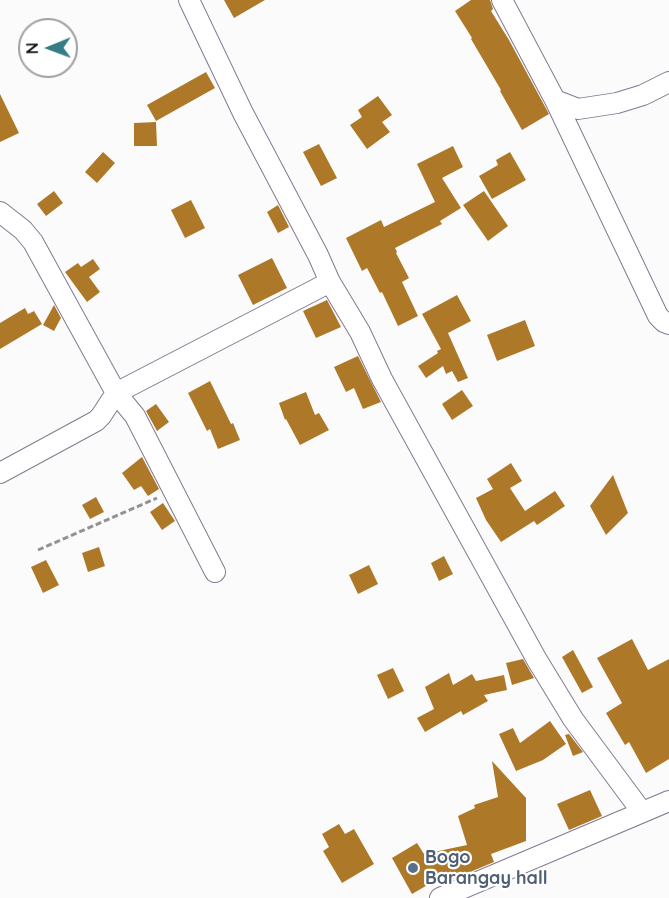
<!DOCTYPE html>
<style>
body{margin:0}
#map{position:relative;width:669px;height:898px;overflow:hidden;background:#fbfbfb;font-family:Quicksand,sans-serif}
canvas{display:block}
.north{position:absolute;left:18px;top:18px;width:60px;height:60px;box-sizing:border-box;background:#fff;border:2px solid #a09fa2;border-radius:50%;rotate:269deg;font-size:16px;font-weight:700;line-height:24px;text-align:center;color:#120e17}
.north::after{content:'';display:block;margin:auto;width:21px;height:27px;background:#367e86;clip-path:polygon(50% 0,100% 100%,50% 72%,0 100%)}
</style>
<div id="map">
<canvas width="669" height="898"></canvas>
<div class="north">N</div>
</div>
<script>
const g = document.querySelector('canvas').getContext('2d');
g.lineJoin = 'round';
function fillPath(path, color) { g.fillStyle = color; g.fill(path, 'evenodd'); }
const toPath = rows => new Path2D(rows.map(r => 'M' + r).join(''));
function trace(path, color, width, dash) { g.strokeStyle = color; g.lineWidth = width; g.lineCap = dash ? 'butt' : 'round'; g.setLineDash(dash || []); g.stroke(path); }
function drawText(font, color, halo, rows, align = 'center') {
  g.font = font + ' Quicksand,sans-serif'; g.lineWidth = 4.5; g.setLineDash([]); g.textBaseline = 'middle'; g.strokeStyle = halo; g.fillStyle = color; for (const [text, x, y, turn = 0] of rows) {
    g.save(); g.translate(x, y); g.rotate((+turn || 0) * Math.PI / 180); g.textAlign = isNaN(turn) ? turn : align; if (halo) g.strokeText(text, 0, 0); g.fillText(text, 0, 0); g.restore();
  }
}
const building = toPath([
 [224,0,265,0,234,18],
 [471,0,490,0,493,9,491,11,509,40,549,114,522,130,500,91,501,90,471,39,472,38,455,11],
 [206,72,215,88,156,121,147,105],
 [0,94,19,133,0,142],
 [378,96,392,115,382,122,390,132,367,149,350,125,362,117,358,110],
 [156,122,157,146,134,146,134,123],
 [319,144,337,178,321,186,303,152],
 [453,146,463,167,442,178,461,208,440,221,442,224,395,248,397,252,396,253,409,278,402,282,418,316,398,326,382,292,380,293,367,268,362,271,346,238,381,220,384,227,435,202,417,164],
 [103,152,115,163,97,183,85,172],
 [510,152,526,180,492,199,479,176,498,165,496,160],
 [54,191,63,203,46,216,37,204],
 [484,191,508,226,488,241,463,205],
 [191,200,205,228,185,238,171,210],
 [278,205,289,227,278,233,267,212],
 [272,258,287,288,253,305,238,275],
 [93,259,100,269,89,277,100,292,87,302,65,272,78,263,81,267],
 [457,295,471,321,448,333,468,378,458,382,452,371,446,374,443,366,426,378,418,366,438,353,437,351,441,349,422,314],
 [327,300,341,327,316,338,303,311],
 [54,305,61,318,54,331,43,325],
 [25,308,28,314,34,311,42,324,0,349,0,323],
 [525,320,535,346,497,361,487,335],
 [358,356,381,402,363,409,354,388,346,392,334,367],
 [210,381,231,424,233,423,240,440,218,449,210,429,207,431,188,393],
 [462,390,473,406,452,420,442,404],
 [306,392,315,415,319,413,329,430,300,445,286,419,285,420,279,403],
 [156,404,169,422,157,431,146,411],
 [142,457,159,489,148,496,141,486,134,490,122,473],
 [511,463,522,481,510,488,525,511,555,491,565,506,537,525,534,521,501,542,486,520,476,498,493,489,487,479],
 [613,475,628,513,606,535,590,506],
 [96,497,104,512,90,519,82,505],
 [163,503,175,521,162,530,150,512],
 [99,547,105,566,88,572,82,553],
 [444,556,453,574,439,581,431,563],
 [46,560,59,585,43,593,31,567],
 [369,565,378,584,358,594,349,575],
 [632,639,648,670,669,659,669,759,646,773,629,742,625,745,606,713,622,703,597,658],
 [573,650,593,687,582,693,562,657],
 [523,659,534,678,512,685,506,663],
 [393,668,404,691,388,699,377,675],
 [449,673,453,685,472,674,476,681,504,675,507,690,484,695,488,701,463,715,461,711,425,732,417,718,434,709,425,687],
 [550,721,566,744,543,760,516,771,499,734,513,728,520,743],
 [569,734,583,752,573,756,565,735],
 [492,761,526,798,526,841,491,854,494,862,444,883,443,876,412,894,392,858,417,843,424,854,467,845,458,816,475,808,474,805,498,797],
 [590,790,602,816,569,830,557,804],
 [339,824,345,834,354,829,374,864,342,883,323,851,329,847,322,834]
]);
const path = toPath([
 [38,550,157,498]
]);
const minor = toPath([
 [189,0,243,113,318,255,330,282,360,332,382,379,537,660,573,719,642,812],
 [502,0,555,100,658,316,664,322,669,324],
 [555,100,578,109,617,103,643,95,669,82],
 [0,212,23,230,33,242,116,393,135,416,215,572],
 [0,473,96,421,101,416,116,393,330,282],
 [440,898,669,801]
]);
const markers = [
 [413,868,6,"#5c6f8a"]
];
const serviceNames = [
 ["Bogo",425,858],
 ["Barangay hall",425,879]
];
fillPath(building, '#ad7928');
trace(minor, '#847991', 22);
trace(path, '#939195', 3, [6, 3]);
trace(minor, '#fff', 20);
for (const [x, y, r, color] of markers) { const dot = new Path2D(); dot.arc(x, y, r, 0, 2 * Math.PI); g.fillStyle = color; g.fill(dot); trace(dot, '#fff', 2); }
drawText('bold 18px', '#4e5e75', '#fff', serviceNames, 'left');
</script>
